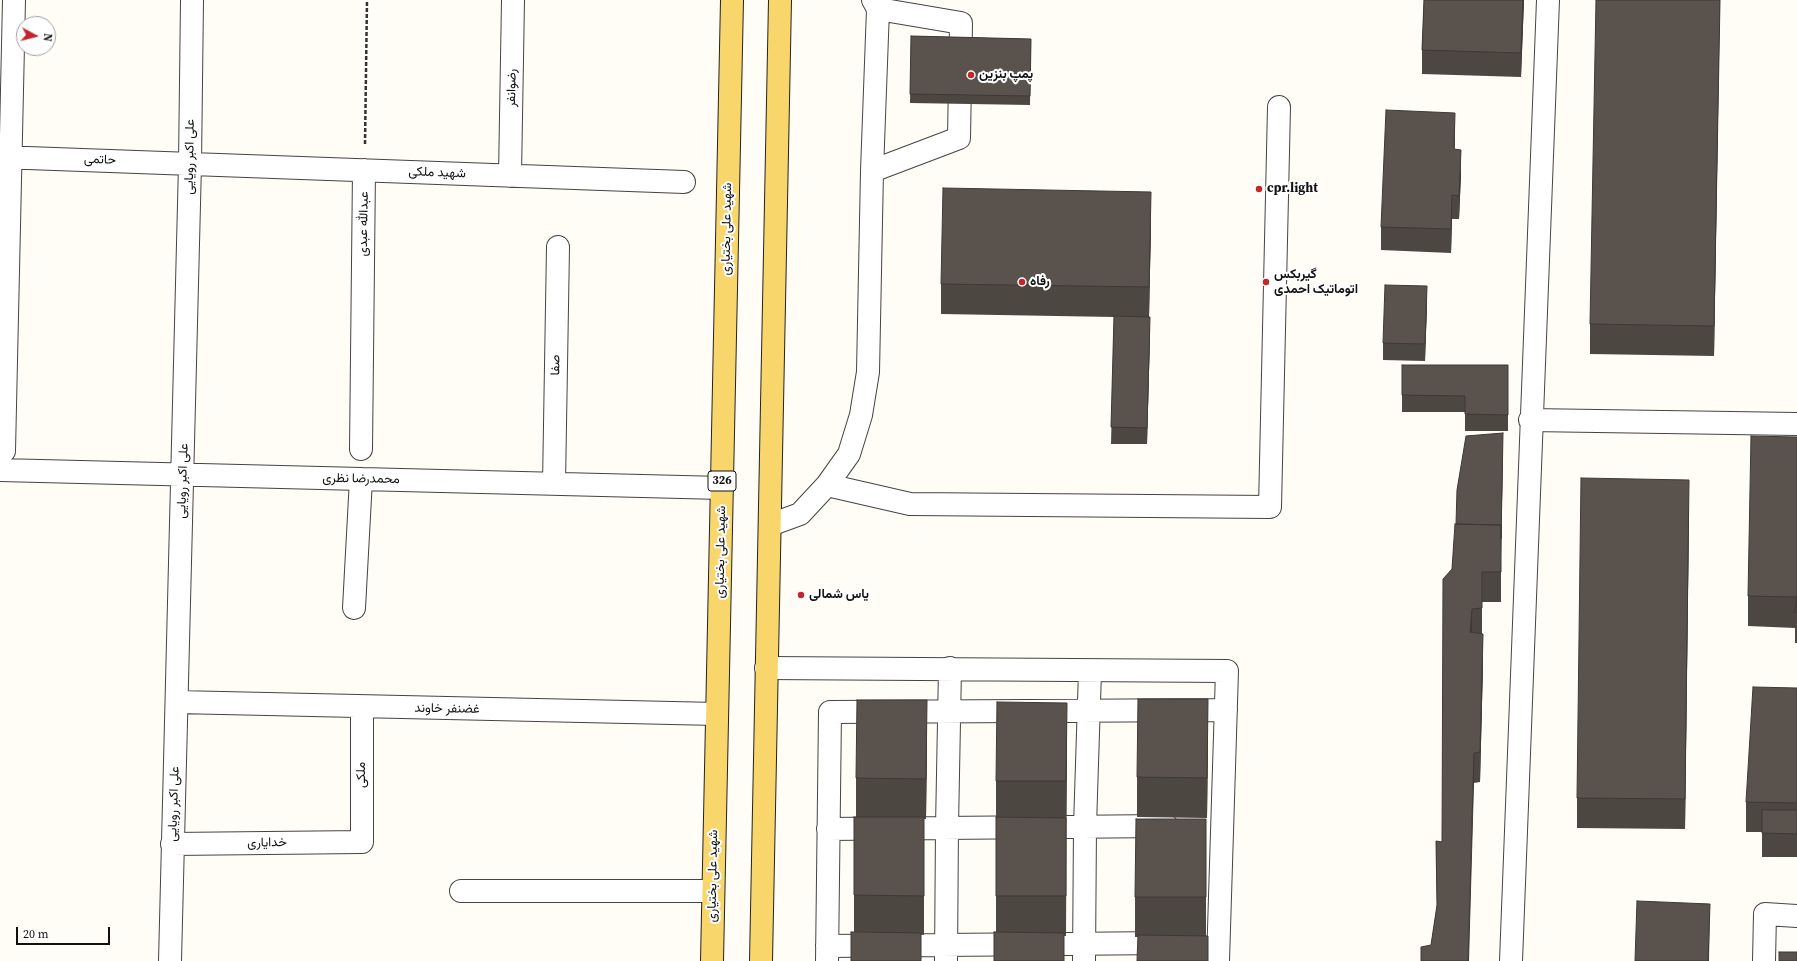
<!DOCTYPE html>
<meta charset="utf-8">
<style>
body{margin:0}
#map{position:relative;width:1797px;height:961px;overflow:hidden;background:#fffdf5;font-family:"Source Serif 4",serif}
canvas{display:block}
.north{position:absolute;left:16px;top:16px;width:40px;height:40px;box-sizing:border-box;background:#fff;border:1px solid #a0a0a0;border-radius:50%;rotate:97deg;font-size:11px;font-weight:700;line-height:16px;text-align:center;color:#111}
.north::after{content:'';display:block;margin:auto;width:14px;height:18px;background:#c4262e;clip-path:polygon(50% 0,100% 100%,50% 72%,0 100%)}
.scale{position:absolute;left:16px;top:927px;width:94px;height:18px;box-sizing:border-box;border:2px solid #111;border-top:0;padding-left:5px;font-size:12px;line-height:14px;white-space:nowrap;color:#111;-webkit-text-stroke:3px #fff;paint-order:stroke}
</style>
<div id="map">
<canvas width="1797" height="961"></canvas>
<div class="north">N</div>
<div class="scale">20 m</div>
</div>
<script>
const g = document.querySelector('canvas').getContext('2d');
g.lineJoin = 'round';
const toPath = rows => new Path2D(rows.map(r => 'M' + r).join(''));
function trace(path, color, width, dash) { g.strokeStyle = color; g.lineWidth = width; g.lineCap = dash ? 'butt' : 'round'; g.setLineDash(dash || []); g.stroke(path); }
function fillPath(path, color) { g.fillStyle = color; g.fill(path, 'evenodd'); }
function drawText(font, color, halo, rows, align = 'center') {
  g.font = font + ' "Source Serif 4",Vazirmatn,serif'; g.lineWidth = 4; g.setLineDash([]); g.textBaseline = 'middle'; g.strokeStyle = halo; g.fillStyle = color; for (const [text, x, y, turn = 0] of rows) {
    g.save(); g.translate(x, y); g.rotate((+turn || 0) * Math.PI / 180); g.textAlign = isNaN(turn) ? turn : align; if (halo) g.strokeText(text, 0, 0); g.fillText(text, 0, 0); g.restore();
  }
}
const path = toPath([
 [365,144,367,0]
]);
const minor = toPath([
 [0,157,684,182],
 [872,171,959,138,961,23,878,9],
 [510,176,513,0],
 [1530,420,1797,424],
 [361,449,364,170],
 [4,451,14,0],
 [0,470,722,488],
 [554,484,558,247],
 [827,485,910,504,1270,507,1279,107],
 [770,525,800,514,827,485,849,454,861,415,868,372,872,171,878,9,873,0],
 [354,608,361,479],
 [766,668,1227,671,1218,961],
 [177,702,717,714],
 [828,829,1167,826],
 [172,844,362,842,362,707],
 [461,891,713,891],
 [827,946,1168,943],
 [170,961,190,164,192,0],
 [827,961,830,712,1226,710],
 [946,961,947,827,950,668],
 [1084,961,1085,826,1090,671],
 [1511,961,1548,0],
 [1764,961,1765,914,1797,916]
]);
const major = toPath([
 [712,961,732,0],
 [761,961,780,0]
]);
const wall = toPath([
 [1424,0,1524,0,1521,77,1422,74,1422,50],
 [1720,0,1714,356,1590,354,1590,324],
 [911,36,1031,39,1030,105,910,103],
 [1455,137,1454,149,1461,174,1459,219,1452,219,1451,253,1381,250,1381,227],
 [1151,223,1149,317,1150,333,1147,444,1111,444,1114,317,941,314,941,284],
 [1427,303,1425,361,1383,360,1383,343],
 [1402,365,1508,365,1508,431,1465,431,1465,412,1402,412],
 [1797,437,1797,643,1795,643,1795,628,1748,626,1748,596],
 [1503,450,1501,555,1501,602,1482,602,1482,634,1483,664,1480,782,1474,783,1431,945,1437,908,1436,841,1442,842,1452,569,1456,524],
 [1689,510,1685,829,1577,828,1577,798],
 [1797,688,1797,857,1762,857,1762,832,1746,832,1746,802],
 [1208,739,1207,818,1137,817,1137,777],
 [927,740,926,819,924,819,924,935,854,932,854,817,856,817,856,778],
 [1067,743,1066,936,996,932,996,781],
 [1206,859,1206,936,1135,937,1135,897]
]);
const shadedWall = toPath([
 [1523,0,1524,0,1521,77,1521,53],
 [1720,0,1714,356,1714,326],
 [1455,113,1455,137,1454,173,1454,149],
 [1461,150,1461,174,1459,219,1459,196],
 [1151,192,1151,223,1149,318,1149,287],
 [1452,195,1452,219,1451,253,1451,229],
 [1427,286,1427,303,1425,361,1425,344],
 [1150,317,1150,333,1147,444,1147,428],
 [1503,433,1503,450,1501,556,1501,539],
 [1689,480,1689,510,1685,829,1685,799],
 [1472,609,1472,639,1470,632],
 [1483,634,1483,664,1480,782,1480,752],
 [1208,699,1208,739,1207,818,1207,778],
 [927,700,927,740,926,819,926,779],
 [1067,703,1067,743,1066,821,1066,781],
 [1474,753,1474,783,1469,961,1468,961],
 [1710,904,1709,961,1708,961]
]);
const building = toPath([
 [1424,0,1523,0,1521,53,1422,50,1424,0],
 [1596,0,1720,0,1714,326,1590,324,1596,0],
 [911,36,1031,39,1030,96,910,94,911,36],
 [1386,110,1455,113,1454,149,1461,150,1459,196,1452,195,1451,229,1381,227,1386,110],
 [943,188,1151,192,1149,287,941,284,943,188],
 [1385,285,1427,286,1425,344,1383,343,1385,285],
 [1114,316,1150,317,1147,428,1111,427,1114,316],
 [1402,365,1508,365,1508,415,1465,414,1465,396,1402,395,1402,365],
 [1503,433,1501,539,1501,525,1456,524,1457,490,1466,436,1503,433],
 [1751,436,1797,437,1797,613,1795,612,1797,597,1748,596,1751,436],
 [1581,478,1689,480,1685,799,1577,798,1581,478],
 [1455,524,1501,525,1501,572,1482,572,1482,608,1472,609,1470,632,1483,634,1480,752,1474,753,1468,961,1421,961,1421,947,1431,945,1437,905,1436,841,1442,842,1443,579,1452,569,1455,524],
 [1753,687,1797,688,1797,803,1746,802,1753,687],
 [1138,699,1208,699,1207,778,1137,777,1138,699],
 [857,700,927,700,926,779,856,778,857,700],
 [997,702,1067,703,1066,781,996,781,997,702],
 [1762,810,1797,810,1797,834,1762,833,1762,810],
 [854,817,924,817,924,896,854,895,854,817],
 [996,817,1066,818,1066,896,996,896,996,817],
 [1136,819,1206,819,1206,897,1135,897,1136,819],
 [1637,901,1710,904,1708,961,1635,961,1637,901],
 [851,932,921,933,921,961,851,961,851,932],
 [994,932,1064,933,1064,961,994,961,994,932],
 [1138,935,1208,936,1208,961,1137,961,1138,935],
 [1779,952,1797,952,1797,961,1779,961,1779,952]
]);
const markers = [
 [971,75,4,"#c4262e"],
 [1259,189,4,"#c4262e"],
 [1022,282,4,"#c4262e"],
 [1266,282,4,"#c4262e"],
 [801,595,4,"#c4262e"]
];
const shields = [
 [722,481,28]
];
const shieldNames = [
 ["326",722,481]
];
const poiNames = [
 ["پمپ بنزین",979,75],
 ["cpr.light",1267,189],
 ["گیربکس",1274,275],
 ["اتوماتیک احمدی",1274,290],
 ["رفاه",1030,282],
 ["یاس شمالی",809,595]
];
const streetNames = [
 ["رضوانفر",512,88,-89],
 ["علی اکبر رویایی",190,157,-89],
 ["حاتمی",100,160,2],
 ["شهید ملکی",437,173,2],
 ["عبدالله عبدی",364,224,-89],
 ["شهید علی بختیاری",727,229,-89],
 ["صفا",556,365,-89],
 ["محمدرضا نظری",361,479,1],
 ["علی اکبر رویایی",183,481,-88],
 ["شهید علی بختیاری",721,552,-89],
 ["غضنفر خاوند",447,709,1],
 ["ملکی",362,775,-90],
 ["علی اکبر رویایی",174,804,-88],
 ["خدایاری",267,843,-1],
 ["شهید علی بختیاری",713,876,-89]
];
trace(minor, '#444', 24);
trace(major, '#222', 24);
trace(path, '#333', 2.5, [4, 2]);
trace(minor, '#fff', 22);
trace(major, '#f9d66b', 22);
fillPath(wall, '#4d4742');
fillPath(shadedWall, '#3f3936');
fillPath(building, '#5a524d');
trace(building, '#3f3936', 1);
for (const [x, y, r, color] of markers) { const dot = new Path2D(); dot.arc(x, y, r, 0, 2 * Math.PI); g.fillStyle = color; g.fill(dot); trace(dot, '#fff', 1.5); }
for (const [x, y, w] of shields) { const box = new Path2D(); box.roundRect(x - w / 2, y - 10, w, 20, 3); g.fillStyle = '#fff'; g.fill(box); trace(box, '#111', 1); }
drawText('bold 12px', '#111', null, shieldNames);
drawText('bold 13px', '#111', '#fff', poiNames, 'left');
drawText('13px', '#111', '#fff', streetNames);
</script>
